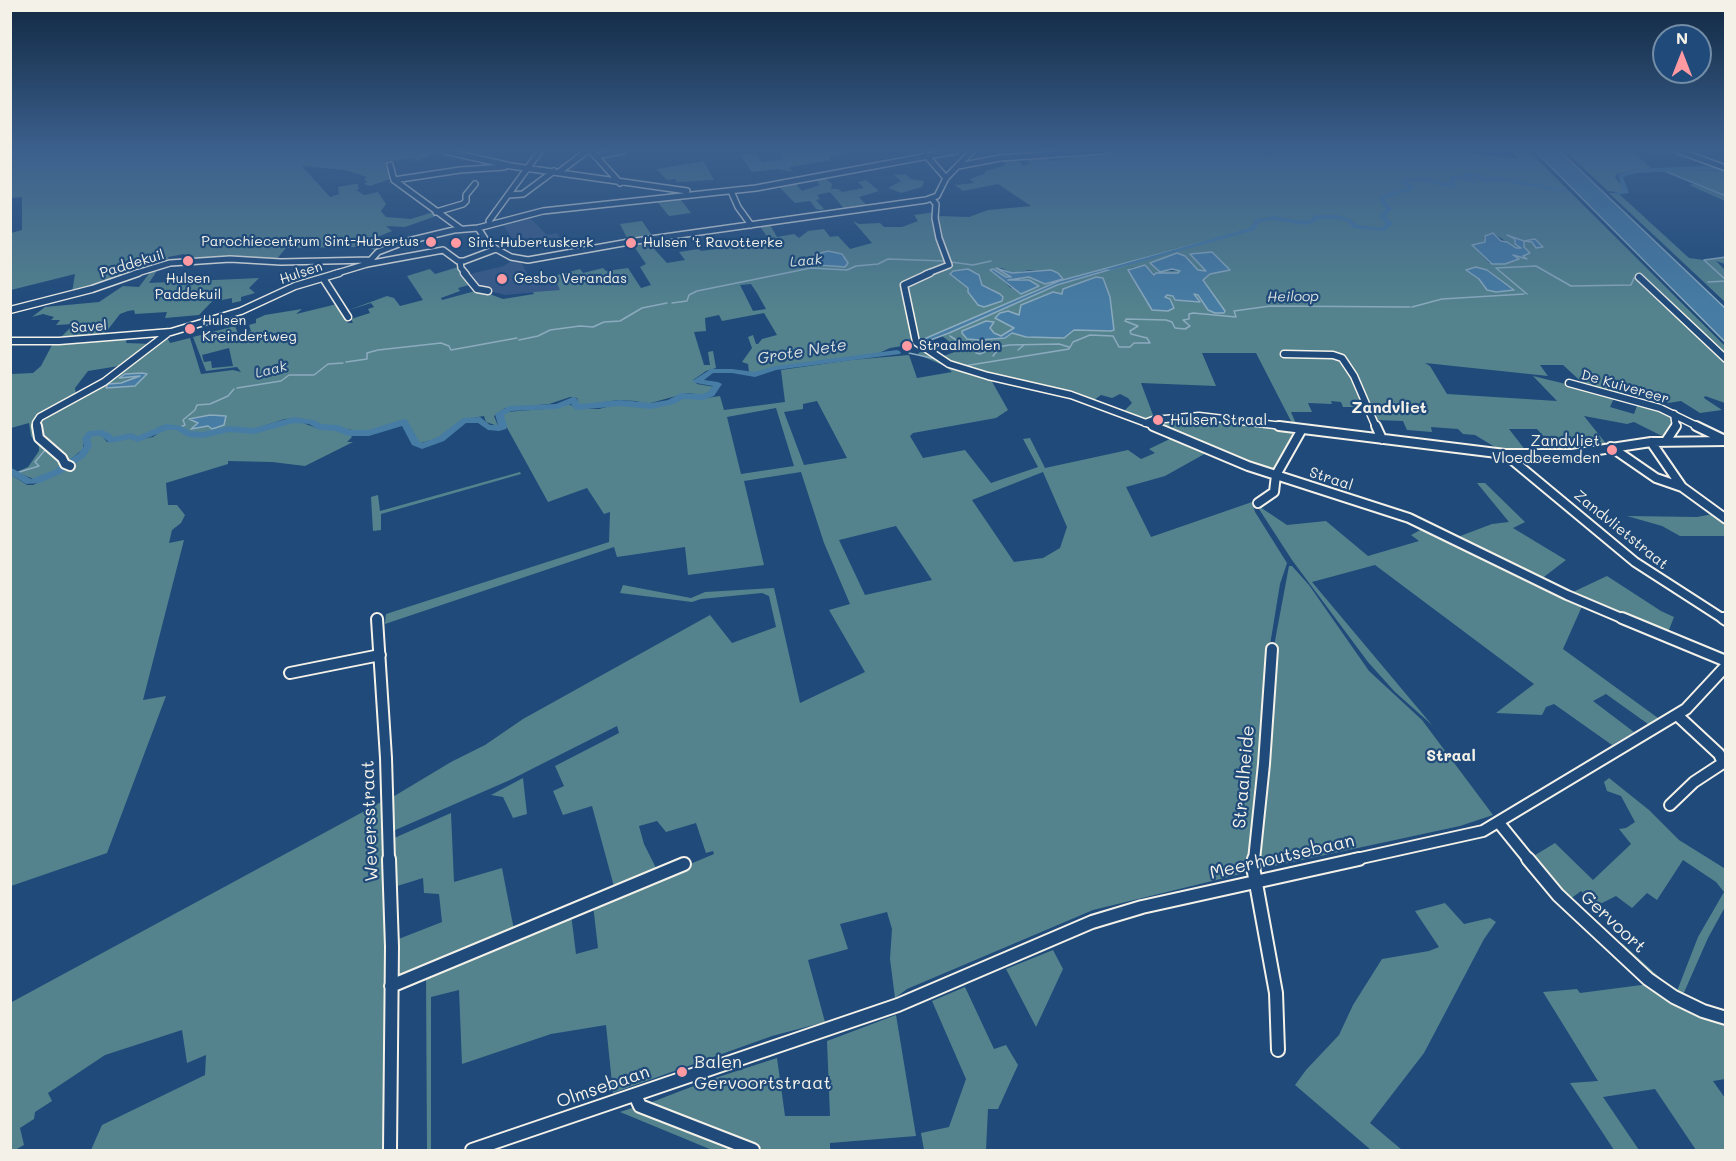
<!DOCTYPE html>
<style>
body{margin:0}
#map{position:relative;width:1736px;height:1161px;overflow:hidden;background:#1f4a7a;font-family:Mali,sans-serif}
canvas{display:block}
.frame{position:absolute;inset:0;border:12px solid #f4f1e8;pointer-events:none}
.north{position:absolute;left:1652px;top:24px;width:60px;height:60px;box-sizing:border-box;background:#1f4a7a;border:2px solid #748da6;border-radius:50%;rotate:0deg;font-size:16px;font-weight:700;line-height:24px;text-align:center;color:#f4f1e8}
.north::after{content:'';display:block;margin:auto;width:21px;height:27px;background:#ff9aa2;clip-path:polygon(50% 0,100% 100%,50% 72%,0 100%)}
</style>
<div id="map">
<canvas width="1736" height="1161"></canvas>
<div class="frame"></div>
<div class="north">N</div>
</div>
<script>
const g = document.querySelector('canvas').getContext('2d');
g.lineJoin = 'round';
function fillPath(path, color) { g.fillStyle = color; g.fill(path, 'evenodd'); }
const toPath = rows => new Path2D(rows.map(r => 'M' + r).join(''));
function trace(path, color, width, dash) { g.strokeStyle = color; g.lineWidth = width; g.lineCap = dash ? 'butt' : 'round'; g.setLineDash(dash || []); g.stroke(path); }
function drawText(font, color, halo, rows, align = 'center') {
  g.font = font + ' Mali,sans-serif'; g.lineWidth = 4.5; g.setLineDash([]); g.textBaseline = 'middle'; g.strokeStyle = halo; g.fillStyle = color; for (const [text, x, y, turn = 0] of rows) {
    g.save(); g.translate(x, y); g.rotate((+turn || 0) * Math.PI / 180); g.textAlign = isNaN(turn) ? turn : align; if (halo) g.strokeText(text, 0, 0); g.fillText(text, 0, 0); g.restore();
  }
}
const built = toPath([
 [529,217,547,235,557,233,562,241,532,247,526,238,513,240,502,223],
 [511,261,521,262,532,282,554,276,561,290,505,295,478,288,470,274,504,266]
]);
const green = toPath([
 [11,151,440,151,415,162,415,158,392,161,388,158,390,179,370,186,364,184,367,182,364,179,367,177,345,170,302,166,330,197,339,194,338,187,354,184,358,184,359,189,356,190,364,195,378,192,386,204,381,211,386,217,411,219,433,212,439,215,405,227,386,226,392,231,370,240,384,249,377,252,356,239,357,247,286,248,275,261,191,261,184,254,168,257,170,263,72,293,75,274,11,290,11,233,22,230,22,197,11,198],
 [778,151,852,151,831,157,830,160,790,167,792,172,779,169,752,172,740,155,755,153,762,162,784,159],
 [1033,151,1252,151,1270,156,1275,151,1472,151,1471,153,1518,159,1513,151,1529,151,1725,346,1725,403,1705,396,1704,398,1722,410,1700,413,1681,401,1668,403,1659,395,1652,397,1643,392,1629,389,1620,391,1627,398,1587,387,1563,365,1540,365,1548,376,1425,363,1430,366,1447,394,1557,401,1533,376,1615,396,1610,407,1634,414,1638,403,1671,414,1673,421,1672,427,1664,437,1634,422,1627,424,1584,416,1608,446,1558,452,1537,429,1509,429,1526,451,1500,450,1475,435,1463,434,1458,429,1431,427,1432,432,1407,430,1403,421,1375,420,1358,392,1365,407,1343,407,1341,402,1331,401,1332,404,1308,403,1312,412,1291,412,1297,426,1293,425,1256,353,1202,353,1216,386,1141,383,1153,415,1144,420,1123,412,1132,403,1128,398,1120,394,1112,398,1101,395,1094,400,1074,391,974,372,952,364,941,357,960,350,942,336,1057,285,1178,249,1059,281,917,342,906,285,929,274,952,267,942,244,937,216,969,217,988,210,1031,206,998,184,963,191,955,185,974,183,970,179,984,174,986,171,1006,165,999,158,1016,157,1023,166,1030,163,1025,157,1040,156,1053,161,1075,156,1038,155],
 [1493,233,1516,248,1521,248,1514,238,1523,241,1523,247,1528,251,1522,255,1525,258,1516,254,1512,256,1519,259,1510,263,1489,263,1472,245,1487,241,1483,238],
 [1212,252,1209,275,1203,280,1210,290,1208,310,1198,294,1194,294,1198,302,1175,300,1173,296,1167,295,1165,297,1170,299,1152,310,1130,268,1145,265,1156,275,1156,273,1172,274,1184,277,1180,271,1158,271,1151,264,1163,261,1160,259,1177,253,1185,256,1198,271,1182,271,1183,273,1208,272,1191,254],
 [997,268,1002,268,1012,273,1030,270,1058,273,1062,278,1045,284,1029,277,1013,278,1008,280,1024,279,1011,288,991,270,993,269,1006,277,1011,276],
 [970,270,977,273,982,285,992,289,1002,298,1002,301,978,305,968,292,968,288,950,274,953,271],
 [1466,270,1488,270,1514,290,1484,287,1479,279],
 [1096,277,1103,278,1110,297,1111,331,1074,330,1026,337,1012,333,1005,338,979,340,971,340,962,331,986,321,994,323,990,327,994,334,1001,336,1014,328,996,318,1019,315,1022,309,1053,292,1063,294],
 [1565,151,1675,151,1680,154,1634,152,1651,168,1617,174,1615,177,1624,189,1623,192,1616,192,1608,191],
 [704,161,714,180,677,182,675,179,667,180,656,169],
 [1683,170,1725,171,1725,201,1689,185,1694,184,1663,171],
 [905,174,911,179,924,181,922,187,901,193,888,188,901,181,894,175],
 [823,176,832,184,831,189,838,189,842,192,864,188,858,182,866,180,879,191,859,197,869,208,846,211,830,192,817,195,820,199,816,200,824,209,821,210,816,209,810,201,795,203,777,185,794,182,802,191,820,185,817,181,806,179],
 [1609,193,1618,193,1689,258,1704,260,1725,257,1725,264,1716,261,1725,270,1725,302],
 [678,196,691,213,669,216,655,199],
 [935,212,947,264,900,283,912,336,910,340,900,343,902,346,890,348,879,353,774,367,753,373,749,372,748,364,742,362,752,348,748,337,753,335,756,344,758,344,762,339,777,335,764,313,722,321,719,315,705,318,706,331,694,332,704,365,710,365,708,352,713,351,716,368,706,371,693,380,697,384,715,387,704,395,687,393,647,404,636,401,618,400,583,405,579,405,577,398,570,397,549,404,505,408,494,416,498,426,486,422,484,416,466,419,438,438,421,443,418,442,407,421,368,432,321,426,300,418,285,419,251,430,234,427,233,431,253,433,295,420,319,429,335,429,350,435,352,437,347,442,353,442,305,466,272,462,228,461,228,464,166,483,168,505,177,505,185,515,181,523,172,530,169,543,184,540,143,700,166,696,107,853,11,886,10,474,27,485,33,485,75,465,76,461,90,448,89,437,91,435,102,436,107,442,127,438,138,440,153,437,164,429,172,429,175,427,161,426,147,435,139,437,134,435,112,438,104,432,93,433,84,439,83,449,66,463,40,435,40,420,89,391,167,337,170,343,190,338,201,374,233,370,241,372,237,367,206,371,193,337,235,326,239,336,251,331,249,325,256,323,256,319,265,315,302,309,296,314,337,304,348,323,353,323,351,319,370,313,368,309,374,307,371,303,346,311,387,296,394,298,400,306,423,300,407,276,430,269,435,274,458,267,469,285,458,288,460,291,441,298,442,300,479,290,503,299,534,294,533,292,560,290,554,276,580,269,583,273,603,268,606,271,628,268,641,288,651,285,640,267,646,264,631,242,646,240,667,263,685,260,679,252,699,249,701,251,716,249,716,246,768,238,759,225,769,223,777,237,794,234,799,238,808,231,824,229,830,237,838,236,850,249,872,243,853,221,859,224,880,223,884,227,902,227,918,221,914,215],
 [751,284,757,293,766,309,753,311,740,285],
 [229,348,233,366,212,368,211,361,204,362,202,355],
 [642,221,653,237,628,240,620,224],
 [160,266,149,283,259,278,249,288,255,293,241,297,241,301,232,303,232,298,222,300,222,291,199,315,165,318,167,312,135,314,134,310,128,311,120,314,103,336,59,339,74,324,56,325,60,320,51,320,54,317,43,314,32,317,45,307,99,302,123,286,139,287,154,267],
 [127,338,126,343,153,344,125,365,88,371,75,388,76,395,33,421,36,438,60,459,61,465,64,466,36,480,21,474,19,471,28,467,39,451,39,447,31,436,29,423,11,428,11,374,33,373,41,366,53,343],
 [925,351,961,371,990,378,1008,410,996,418,913,433,910,436,923,458,965,450,991,483,1038,467,1023,439,1030,438,1045,468,1128,450,1141,459,1155,453,1149,449,1174,437,1208,452,1165,476,1126,487,1151,537,1252,502,1255,512,1287,563,1280,584,1270,645,1249,872,1093,910,907,989,895,998,890,959,892,929,887,912,840,924,848,949,808,960,825,1022,772,1036,613,1093,606,1025,551,1034,462,1064,459,990,431,997,431,1150,427,1150,426,976,571,914,576,954,598,948,593,905,714,854,713,851,706,853,696,823,666,832,657,821,639,826,644,844,658,872,615,890,592,806,563,815,553,791,564,786,555,766,619,733,617,726,510,780,393,831,391,798,451,762,485,745,523,719,710,615,732,643,776,627,769,596,762,593,701,599,692,602,620,593,623,585,691,598,705,592,774,588,800,703,865,672,829,610,850,604,824,543,801,472,744,481,764,565,688,575,685,547,617,557,614,547,385,624,386,614,609,542,610,512,604,514,587,488,548,502,500,415,506,412,557,408,566,403,579,409,599,409,618,404,649,408,670,403,683,397,701,399,720,396,724,410,785,402,781,370,851,360,909,355,917,378,952,372,945,366,919,355,918,353],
 [817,401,847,458,804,465,784,412,803,409,803,404],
 [776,408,794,466,741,474,727,417],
 [1043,472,1067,527,1060,548,1043,558,1014,562,972,500],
 [896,526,932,580,865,595,839,540],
 [1189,417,1297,431,1274,473,1151,422],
 [520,472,521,474,381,514,381,530,373,531,371,497,378,495,380,511],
 [1477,483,1485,483,1525,522,1513,528,1566,560,1540,580,1455,538,1492,524,1509,522],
 [1260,507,1287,525,1326,521,1368,556,1419,541,1411,535,1426,527,1583,604,1563,649,1658,718,1648,724,1606,694,1593,701,1634,732,1612,745,1554,704,1546,707,1542,715,1496,713,1534,684,1375,565,1312,582,1432,725,1394,691,1368,662,1292,560,1259,509],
 [1713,514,1725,522,1725,536,1680,536,1662,526,1627,516,1697,517],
 [1289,566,1292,566,1309,585,1369,671,1422,720,1493,815,1460,826,1260,869,1274,646],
 [1607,576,1661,611,1674,617,1667,635,1571,595,1573,592],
 [523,778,527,814,513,818,503,797,491,795],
 [1609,778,1649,810,1679,840,1724,868,1725,857,1725,907,1708,938,1682,997,1667,989,1615,945,1617,941,1623,944,1669,986,1677,991,1698,937,1724,892,1716,882,1683,860,1657,900,1647,893,1632,908,1616,896,1596,906,1581,891,1569,900,1532,857,1555,843,1593,880,1631,844,1619,829,1626,828,1635,822,1621,796,1607,791,1604,782],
 [383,801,387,908,383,1150,91,1150,102,1125,205,1075,206,1055,187,1063,182,1030,105,1055,48,1093,52,1101,35,1112,34,1119,20,1128,24,1145,15,1150,11,1150,10,1003],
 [451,813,454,882,502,868,514,930,397,980,396,940,442,922,439,894,424,893,423,878,394,887,392,839],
 [1445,903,1464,924,1490,918,1496,922,1484,939,1424,1053,1370,1123,1402,1150,1371,1150,1295,1085,1306,1070,1339,1035,1353,1005,1382,959,1429,951,1439,947,1415,911],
 [1053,950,1063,969,1036,1027,1006,969],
 [1649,984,1674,1003,1693,1013,1725,1024,1725,1079,1713,1081,1725,1098,1725,1150,1696,1150,1655,1089,1603,1097,1639,1150,1614,1150,1570,1083,1598,1081,1543,992,1577,989,1580,993],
 [965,987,994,1049,1006,1045,1018,1065,998,1109,988,1109,986,1150,924,1150,921,1133,949,1127,966,1079,932,1001],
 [896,1015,916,1136,830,1143,830,1150,761,1150,647,1104,709,1080,777,1058,785,1116,830,1116,827,1041],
 [632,1108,736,1150,712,1150,620,1112]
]);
const water = toPath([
 [1535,151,1560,151,1725,308,1725,342,1535,151],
 [1493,233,1501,241,1507,242,1516,248,1521,248,1515,244,1515,239,1507,235,1524,241,1535,239,1543,247,1536,248,1532,242,1524,241,1524,247,1530,253,1523,256,1527,259,1513,255,1519,259,1505,264,1492,264,1472,245,1485,242,1485,236,1493,233],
 [1204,242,1057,285,949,333,920,344,917,342,1059,281,1204,242],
 [828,251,842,254,848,263,845,267,817,265,814,255,828,251],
 [1212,252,1230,270,1210,274,1203,280,1225,311,1224,313,1215,313,1208,310,1198,295,1194,294,1200,302,1175,300,1173,296,1167,295,1165,297,1170,299,1174,308,1168,311,1152,310,1128,270,1145,265,1154,275,1156,273,1178,273,1180,271,1172,269,1160,272,1150,263,1177,253,1185,256,1198,270,1206,271,1190,254,1212,252],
 [1476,267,1487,270,1514,290,1496,292,1487,290,1479,279,1466,270,1476,267],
 [996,268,1012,273,1051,270,1058,273,1063,279,1045,284,1029,277,1008,280,1029,280,1039,286,1021,294,990,270,993,269,1006,277,1011,277,996,268],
 [968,269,979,275,982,285,1000,294,1003,297,1002,301,984,307,978,305,968,292,968,288,950,274,953,271,968,269],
 [1096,277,1103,278,1110,297,1114,330,1111,331,1074,330,1064,338,1026,337,1012,333,1005,338,979,340,967,339,962,333,962,331,986,321,994,322,990,328,994,333,1001,336,1014,328,995,318,1000,313,1008,311,1019,315,1021,305,1053,292,1062,294,1063,289,1096,277],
 [142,373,147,374,135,386,106,388,108,384,121,383,140,376,119,378,125,374,142,373],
 [210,415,226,416,224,425,212,429,208,426,191,429,198,423,189,419,210,415]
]);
const stream = toPath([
 [10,154,33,151],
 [1662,170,1726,196],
 [1726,257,1704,260,1726,280],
 [951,262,973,265,991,261],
 [1708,282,1726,281],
 [1527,294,1496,268,1536,266,1571,286,1631,285,1634,278,1637,278],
 [672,303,687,301,689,295,697,291,811,268,847,270,856,266,878,264,888,259,945,261],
 [1412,307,1442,299,1524,294],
 [950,336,964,345,985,345,976,350,976,353,980,354,993,348,1009,345,1059,344,1069,347],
 [519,340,538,336,550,330,580,326,593,327,604,322,620,321,642,308,667,303],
 [1018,350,1024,345],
 [909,353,936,359],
 [993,356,1000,347],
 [346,362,367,359,367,353,378,350,441,343,449,346,451,350,517,338],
 [964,366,1069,349,1073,342,1090,335,1113,336,1119,347,1130,347,1134,343,1150,343,1147,338,1131,334,1130,331,1138,326,1125,321,1126,319,1166,320,1172,322,1175,328,1185,329,1190,326,1183,320,1189,319,1189,314,1193,313,1236,317,1234,311,1270,306,1410,307],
 [237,388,281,381,289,375,314,375,328,364,343,363],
 [178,428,185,425,183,420,195,410,197,405,210,404,228,396,234,389],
 [41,429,43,435],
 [16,473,39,466,35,462,45,450,42,445]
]);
const river = toPath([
 [1698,166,1726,167,1726,171,1698,170,1637,173,1623,177,1629,193,1616,195,1613,193,1623,191,1618,175,1636,169,1698,166],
 [1471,172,1486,178,1502,177,1566,190,1563,192,1502,181,1485,182,1471,176,1469,176,1476,181,1476,183,1456,179,1454,182,1458,185,1452,188,1423,181,1408,182,1413,186,1412,190,1385,199,1392,209,1386,216,1393,224,1384,231,1354,228,1346,221,1337,219,1317,219,1315,222,1305,225,1273,220,1259,222,1255,230,1111,270,1106,269,1250,228,1255,220,1273,216,1305,221,1310,220,1315,215,1337,215,1350,219,1358,225,1381,228,1386,224,1379,216,1386,209,1379,199,1382,195,1407,188,1401,182,1401,180,1423,177,1449,184,1448,182,1453,176,1462,177,1462,175,1471,172],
 [897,350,901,352,900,354,776,370,755,377,732,373,713,373,704,380,718,382,722,384,714,396,703,400,683,399,674,404,651,409,620,406,577,410,574,409,571,404,557,409,511,411,504,415,507,427,506,429,499,431,488,430,478,423,466,423,444,441,422,449,412,445,402,426,369,436,348,436,336,431,319,430,309,424,294,423,254,434,229,432,203,438,188,437,176,430,167,430,138,442,130,439,110,443,101,436,93,436,90,439,92,446,85,457,60,474,40,483,26,484,10,474,10,467,31,479,54,470,79,453,84,446,82,439,87,432,90,431,102,430,111,434,113,437,131,433,138,436,166,424,181,426,190,431,203,432,229,426,254,428,294,417,314,420,321,424,338,425,350,430,368,430,404,419,407,420,419,441,422,443,438,437,463,418,480,417,490,425,498,425,495,414,509,406,556,404,573,397,576,398,580,404,620,400,651,403,668,400,681,393,702,394,708,392,713,386,696,383,692,381,711,369,732,369,754,372,775,366,897,350]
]);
const minorFar4 = toPath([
 [445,151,511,166,687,191],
 [591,151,620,183],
 [1679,151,1726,168],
 [925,154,946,178],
 [597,156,622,151],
 [390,165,394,180,461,229],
 [958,166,1000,158,1103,151],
 [559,172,587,151],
 [394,180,460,170,504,167],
 [731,191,738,207,751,225],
 [509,195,523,194,554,171],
 [436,212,463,204,466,201,466,195,475,184],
 [490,224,489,221,540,151],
 [478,228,489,245,511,257,528,260,629,242,926,200,937,196,946,178,972,151],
 [460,261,461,268,466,274],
 [367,264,378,252,404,242,454,230,478,228,543,211,756,188,955,151],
 [134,274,170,263,230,259,281,262,371,260],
 [334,274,367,264,443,250,458,261,464,261,496,249],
 [926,274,949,265,939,238,935,218,936,204,932,199]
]);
const minorFar3 = toPath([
 [464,273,477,289,488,291],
 [930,273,904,285,916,342,949,364,988,376,1071,395,1157,427],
 [1639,277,1726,359],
 [323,278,348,317],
 [10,310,92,289,138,273],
 [10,341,59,341,171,332,241,311,295,286,339,273],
 [1284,354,1333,355,1342,358,1354,376,1376,427],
 [1569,383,1660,408,1699,427],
 [1674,414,1676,427],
 [1145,423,1153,420,1199,416,1291,427],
 [37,427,36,423,40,417,104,382,168,333]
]);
const minorFar2 = toPath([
 [37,426,39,438,62,458,65,464,70,466],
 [1153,426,1248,466,1409,518,1567,595,1626,620],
 [1279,426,1505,454,1572,454,1651,442,1726,441],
 [1376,426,1382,439],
 [1696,426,1725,440],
 [1666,441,1676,426],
 [1651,442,1682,487,1726,519],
 [1611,447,1656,478,1682,487],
 [1505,454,1635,562,1725,620],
 [1258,503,1274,492,1276,475,1302,429]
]);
const minorFar1 = toPath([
 [1622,618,1726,661],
 [1723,618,1726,620],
 [377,619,386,758,389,860],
 [290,673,380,655],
 [1670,805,1694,782,1723,763,1719,754,1677,715],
 [1499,823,1529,860],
 [1254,860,1264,764,1272,649],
 [1352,860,1483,831,1686,709,1726,666]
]);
const minor = toPath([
 [389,859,392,947,390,1150],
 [1254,859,1253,867,1276,993,1278,1050],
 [1528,859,1558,895,1648,979,1674,997,1703,1011,1726,1018],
 [391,986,684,864],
 [635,1095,640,1106,753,1150],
 [472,1150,898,1005,1092,922,1142,907,1359,859]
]);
const markers = [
 [431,242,6,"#ff9aa2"],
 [456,243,6,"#ff9aa2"],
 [631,243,6,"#ff9aa2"],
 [188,261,6,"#ff9aa2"],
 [502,279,6,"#ff9aa2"],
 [190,329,6,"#ff9aa2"],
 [907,346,6,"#ff9aa2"],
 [1158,420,6,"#ff9aa2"],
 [1612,450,6,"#ff9aa2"],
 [682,1072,6,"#ff9aa2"]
];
const farPoinames = [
 ["Parochiecentrum Sint-Hubertus",419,242,"right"],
 ["Sint-Hubertuskerk",468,243],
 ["Hulsen 't Ravotterke",643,243],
 ["Hulsen",188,279,"center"],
 ["Paddekuil",188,295,"center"],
 ["Gesbo Verandas",514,279],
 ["Hulsen",202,321],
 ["Kreindertweg",202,337],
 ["Straalmolen",919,346]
];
const farWaternames = [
 ["Laak",806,261,-5],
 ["Heiloop",1293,297,-1],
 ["Laak",271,370,-14]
];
const farStreetnames = [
 ["Paddekuil",132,264,-17],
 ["Hulsen",301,273,-19],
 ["Savel",89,327,-4],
 ["De Kuivereer",1625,387,16]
];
const poiNames = [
 ["Hulsen Straal",1170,420],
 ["Zandvliet",1600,441,"right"],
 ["Vloedbeemden",1600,458,"right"]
];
const streetNames = [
 ["Straal",1331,479,18],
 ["Zandvlietstraat",1621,530,39]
];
const waterNames = [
 ["Grote Nete",802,352,-9]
];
const neighbourhoodNames = [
 ["Zandvliet",1389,408],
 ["Straal",1451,756]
];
const nearStreetnames = [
 ["Straalheide",1244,777,-85],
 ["Weversstraat",370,821,-92],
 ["Meerhoutsebaan",1282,857,-13],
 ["Gervoort",1613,922,43],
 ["Olmsebaan",603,1087,-19]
];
const nearPoinames = [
 ["Balen",694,1062],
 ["Gervoortstraat",694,1083]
];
fillPath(built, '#365887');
fillPath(green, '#54838d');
fillPath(water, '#477da4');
trace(water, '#8cabbf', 1.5);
trace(stream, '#8cabbf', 1.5);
fillPath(river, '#477da4');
trace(minorFar4, '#f4f1e8', 8);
trace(minorFar3, '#f4f1e8', 9);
trace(minorFar2, '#f4f1e8', 12);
trace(minorFar1, '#f4f1e8', 14);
trace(minor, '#f4f1e8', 16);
trace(minorFar4, '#1f4a7a', 5);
trace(minorFar3, '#1f4a7a', 6);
trace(minorFar2, '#1f4a7a', 8);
trace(minorFar1, '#1f4a7a', 10);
trace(minor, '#1f4a7a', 12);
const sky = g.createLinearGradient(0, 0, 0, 313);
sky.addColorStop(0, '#112943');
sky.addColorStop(0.48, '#3c608d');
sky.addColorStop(1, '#3c608d00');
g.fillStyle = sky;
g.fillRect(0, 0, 1736, 313);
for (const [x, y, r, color] of markers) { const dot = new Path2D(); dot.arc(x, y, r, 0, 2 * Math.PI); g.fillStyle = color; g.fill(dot); trace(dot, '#1f4a7a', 2); }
drawText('14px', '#f4f1e8', '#1f4a7a', farPoinames, 'left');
drawText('italic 14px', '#dae0de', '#1f4a7a', farWaternames);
drawText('14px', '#f4f1e8', '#1f4a7a', farStreetnames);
drawText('15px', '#f4f1e8', '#1f4a7a', poiNames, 'left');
drawText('15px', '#f4f1e8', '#1f4a7a', streetNames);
drawText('italic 16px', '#dae0de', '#1f4a7a', waterNames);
drawText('bold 16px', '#f4f1e8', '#1f4a7a', neighbourhoodNames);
drawText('18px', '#f4f1e8', '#1f4a7a', nearStreetnames);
drawText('18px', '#f4f1e8', '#1f4a7a', nearPoinames, 'left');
</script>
